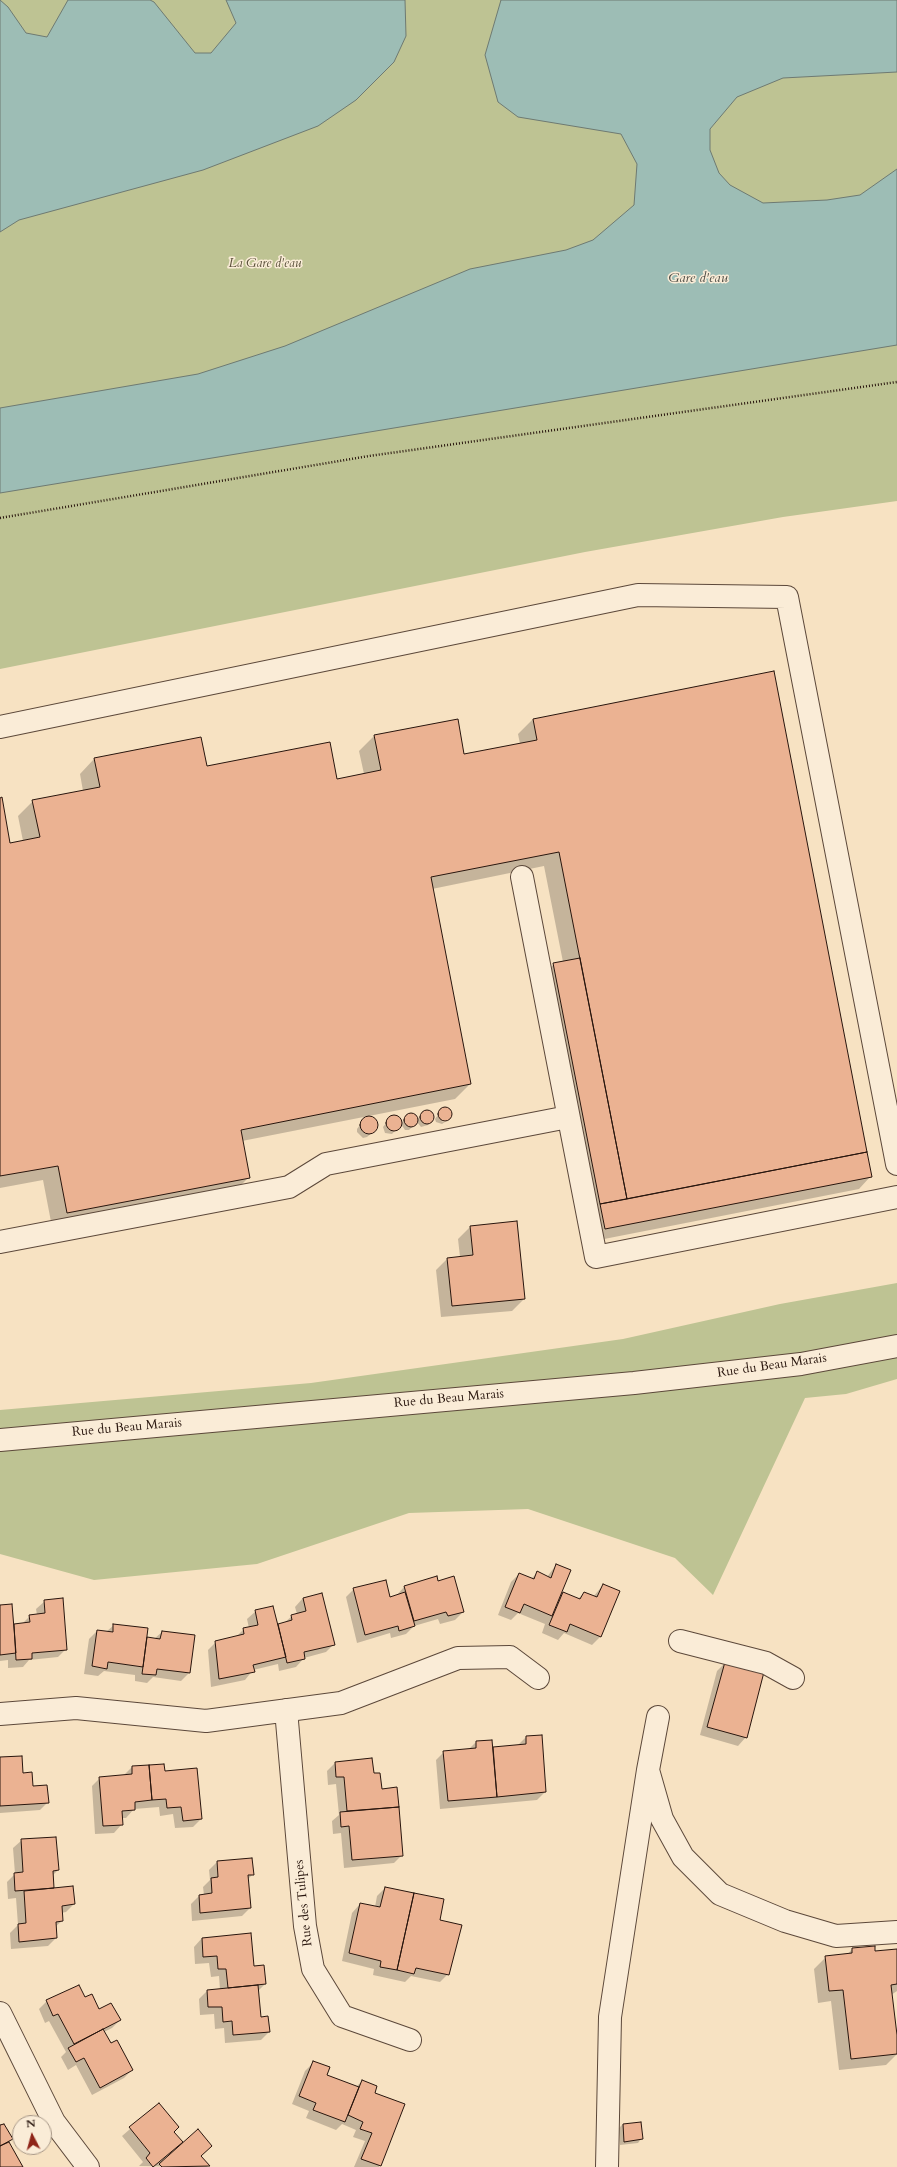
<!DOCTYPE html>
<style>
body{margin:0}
#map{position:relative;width:897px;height:2167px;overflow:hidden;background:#f7e2c2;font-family:Cardo,serif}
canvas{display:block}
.north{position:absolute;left:12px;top:2115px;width:40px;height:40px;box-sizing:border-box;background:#faecd7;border:1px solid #a69686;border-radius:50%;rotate:354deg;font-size:11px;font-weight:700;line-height:16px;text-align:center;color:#28150d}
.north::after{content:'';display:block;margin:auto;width:14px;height:18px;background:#8f2418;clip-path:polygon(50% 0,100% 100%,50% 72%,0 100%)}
</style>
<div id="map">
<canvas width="897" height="2167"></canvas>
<div class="north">N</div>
</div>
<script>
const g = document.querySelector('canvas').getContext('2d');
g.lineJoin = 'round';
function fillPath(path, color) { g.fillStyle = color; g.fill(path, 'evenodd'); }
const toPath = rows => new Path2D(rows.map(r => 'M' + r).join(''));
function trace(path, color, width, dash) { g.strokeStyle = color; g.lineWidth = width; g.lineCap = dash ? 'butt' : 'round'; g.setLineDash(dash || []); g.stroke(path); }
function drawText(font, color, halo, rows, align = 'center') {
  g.font = font + ' Cardo,serif'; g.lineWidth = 3; g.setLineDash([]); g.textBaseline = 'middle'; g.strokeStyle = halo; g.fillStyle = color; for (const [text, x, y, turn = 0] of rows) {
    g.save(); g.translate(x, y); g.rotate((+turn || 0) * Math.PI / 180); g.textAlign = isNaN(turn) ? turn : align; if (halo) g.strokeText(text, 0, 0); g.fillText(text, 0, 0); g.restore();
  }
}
const green = toPath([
 [0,0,897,0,897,501,783,517,585,552,0,669],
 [897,1283,897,1379,846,1394,805,1398,713,1595,675,1558,528,1509,409,1513,257,1564,94,1580,0,1554,0,1410,311,1383,623,1339,780,1304]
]);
const water = toPath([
 [0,0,8,7,26,33,47,37,68,0,150,0,154,2,195,53,211,53,236,23,226,0,405,0,406,36,394,62,356,100,318,126,203,170,19,220,0,232,0,0],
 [501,0,897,0,897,72,783,78,737,97,710,129,710,150,719,173,730,185,763,203,827,200,860,195,897,169,897,345,0,493,0,408,198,374,285,346,470,269,566,250,593,240,634,205,637,164,621,134,518,117,498,102,485,55,501,0]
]);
const shadow = toPath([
 [533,719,870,1177,859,1189,594,1241,542,976,554,964,563,962,544,866,432,889,470,1084,455,1099,242,1141,249,1177,234,1192,52,1227,43,1180,0,1188,0,799,10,844,23,841,18,816,33,801,83,791,80,774,94,759,206,767,336,780,364,774,359,751,374,736,463,755,520,744,518,734],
 [443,1108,450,1110,451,1113,449,1119,441,1122,445,1122,442,1124,436,1122,435,1119],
 [428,1111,433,1114,432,1121,428,1125,421,1127,417,1122,409,1130,405,1130,401,1124,392,1134,385,1133,383,1127,391,1117,394,1116,401,1123,410,1114,415,1115,417,1119],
 [365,1118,371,1118,376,1123,375,1130,367,1137,363,1138,357,1132,357,1129],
 [470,1227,524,1299,512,1311,441,1317,436,1270,448,1258,460,1257,458,1239],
 [556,1565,561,1592,578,1599,584,1593,593,1597,603,1585,619,1592,600,1637,592,1645,564,1633,558,1640,542,1633,545,1624,518,1613,511,1620,498,1615,511,1582,519,1574,531,1579,537,1573,547,1577],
 [437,1582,463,1612,455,1620,440,1624,438,1619,414,1626,406,1634,391,1638,390,1633,357,1643,346,1597,354,1589,389,1598,396,1596,404,1587],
 [303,1598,334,1644,326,1652,304,1658,296,1667,279,1671,278,1664,253,1670,245,1680,211,1687,208,1650,216,1642,236,1637,244,1629,249,1628,247,1619,256,1611,277,1626,283,1624,292,1616,297,1614,295,1607],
 [45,1601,66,1649,58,1657,29,1660,23,1667,8,1668,8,1660,0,1661,0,1606,13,1625,22,1624,30,1616,37,1615,36,1609],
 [114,1625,145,1638,154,1639,162,1632,194,1636,189,1673,181,1681,153,1677,147,1683,135,1681,135,1675,104,1671,98,1676,84,1674,89,1639,97,1631,106,1632],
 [725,1663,746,1737,738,1746,700,1735,717,1671],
 [541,1736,545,1792,537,1800,440,1809,436,1760,444,1752,468,1750,476,1742,492,1748,517,1746,526,1737],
 [0,1758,22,1774,48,1802,40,1810,0,1813],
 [335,1763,373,1774,381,1790,396,1788,402,1855,394,1863,344,1868,341,1833,333,1834,332,1821,339,1815,336,1784,328,1785,327,1771],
 [132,1767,164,1772,201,1819,193,1827,175,1828,173,1814,160,1816,159,1807,134,1809,126,1818,122,1818,122,1824,114,1833,95,1834,92,1786,100,1778,124,1775],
 [22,1840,58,1870,52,1876,53,1889,74,1904,66,1912,61,1913,62,1921,55,1927,56,1938,48,1946,11,1949,10,1933,18,1925,16,1898,8,1899,7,1882,15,1874,13,1848],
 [217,1862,253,1874,247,1880,250,1908,242,1916,192,1921,191,1904,199,1896,204,1895,203,1887,210,1880,209,1870],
 [385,1888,439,1921,448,1974,440,1982,411,1976,405,1982,373,1975,374,1969,342,1961,352,1913,360,1904,375,1907,377,1896],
 [250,1934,253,1967,265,1984,258,1991,260,2018,269,2032,261,2040,225,2043,224,2028,215,2029,214,2014,200,2015,199,1999,207,1991,220,1990,219,1976,211,1977,209,1963,195,1964,194,1947,202,1938],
 [852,1949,874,1952,897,1950,897,1991,891,1995,897,2054,886,2065,839,2070,831,2001,818,2003,814,1969,826,1957,847,1955],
 [85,1999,99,2010,120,2020,112,2028,104,2032,110,2045,132,2070,124,2078,92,2095,76,2065,68,2070,61,2057,66,2052,49,2021,45,2023,39,2009,47,2001],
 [313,2063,326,2075,356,2087,362,2081,373,2093,404,2105,379,2167,354,2167,365,2141,353,2137,356,2130,342,2124,336,2130,306,2118,309,2111,292,2104,305,2071],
 [159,2104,173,2132,183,2144,200,2156,208,2166,207,2167,139,2166,143,2162,122,2136],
 [623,2124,641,2139,638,2143,620,2145,619,2128]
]);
const building = toPath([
 [774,671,867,1152,627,1199,559,852,431,877,471,1084,241,1130,250,1178,67,1213,58,1166,0,1176,0,798,2,797,10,843,40,837,32,800,100,787,94,758,201,737,207,766,330,742,337,779,381,770,374,735,458,719,464,754,537,740,533,719,774,671],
 [580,958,627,1199,600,1204,553,963,580,958],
 '438 1114a7 7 0 1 1 14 0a7 7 0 1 1-14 0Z',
 '420 1117a7 7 0 1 1 14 0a7 7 0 1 1-14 0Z',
 '404 1120a7 7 0 1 1 14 0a7 7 0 1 1-14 0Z',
 '386 1123a8 8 0 1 1 16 0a8 8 0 1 1-16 0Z',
 '360 1125a9 9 0 1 1 18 0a9 9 0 1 1-18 0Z',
 [867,1152,872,1177,605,1229,600,1204,867,1152],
 [517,1221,525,1299,452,1306,447,1258,473,1255,470,1226,517,1221],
 [556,1564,571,1570,552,1616,524,1604,520,1613,505,1607,519,1573,534,1579,537,1571,551,1578,556,1564],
 [437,1576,438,1581,454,1576,464,1612,448,1616,446,1612,414,1621,404,1586,437,1576],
 [386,1580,390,1597,405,1592,415,1626,399,1631,398,1626,365,1635,353,1588,386,1580],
 [603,1584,620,1591,601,1637,570,1624,567,1632,549,1625,563,1592,580,1599,584,1592,597,1597,603,1584],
 [322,1593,335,1645,304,1652,305,1659,287,1663,278,1624,292,1620,291,1615,306,1611,303,1598,322,1593],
 [63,1598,67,1650,32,1653,32,1659,16,1660,14,1624,30,1622,29,1615,45,1613,44,1600,63,1598],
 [12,1604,16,1653,0,1655,0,1605,12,1604],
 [273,1606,286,1657,253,1665,255,1672,219,1679,215,1641,244,1634,243,1628,258,1625,255,1610,273,1606],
 [113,1624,148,1628,143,1667,108,1662,107,1669,92,1666,97,1630,113,1632,113,1624],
 [162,1631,195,1635,190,1673,157,1669,156,1675,142,1674,147,1637,160,1639,162,1631],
 [725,1662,764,1672,747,1738,707,1727,725,1662],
 [542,1735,546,1792,497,1797,493,1747,526,1744,526,1736,542,1735],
 [492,1740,497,1797,448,1801,443,1751,476,1748,476,1741,492,1740],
 [22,1756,23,1773,32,1772,33,1786,47,1785,49,1803,0,1806,0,1757,22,1756],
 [372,1758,374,1773,380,1773,382,1789,397,1787,399,1807,347,1811,344,1777,336,1777,335,1762,372,1758],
 [164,1764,165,1771,197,1768,202,1819,183,1821,181,1807,167,1808,166,1799,152,1800,149,1765,164,1764],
 [149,1765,152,1800,135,1802,135,1810,122,1811,123,1825,103,1826,99,1777,132,1774,132,1766,149,1765],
 [399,1807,403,1856,352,1860,349,1826,341,1827,340,1812,399,1807],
 [56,1837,59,1870,53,1871,54,1888,15,1891,14,1873,23,1872,21,1839,56,1837],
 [252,1858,254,1875,248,1875,251,1908,200,1913,199,1895,212,1893,211,1878,218,1877,217,1861,252,1858],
 [73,1886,75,1904,62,1906,63,1921,56,1922,57,1938,19,1942,18,1924,26,1923,24,1891,73,1886],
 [385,1887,414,1893,397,1970,380,1967,381,1961,349,1953,360,1903,380,1907,385,1887],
 [414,1893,444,1899,440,1920,462,1925,449,1975,416,1968,414,1974,397,1970,414,1893],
 [251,1933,254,1966,264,1965,266,1984,228,1988,226,1969,218,1969,217,1956,203,1957,202,1938,251,1933],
 [875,1946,875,1951,897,1949,897,1984,891,1985,897,2035,897,2054,851,2059,843,1990,829,1991,825,1956,852,1953,852,1948,875,1946],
 [79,1985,85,1997,92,1994,99,2009,111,2003,121,2020,74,2044,58,2014,53,2016,46,2000,79,1985],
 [258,1985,261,2017,268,2016,270,2032,233,2035,232,2021,223,2022,222,2007,208,2007,207,1990,258,1985],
 [103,2029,111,2043,117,2040,133,2070,100,2088,84,2058,76,2062,68,2048,103,2029],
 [313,2061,330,2067,327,2075,359,2087,345,2122,313,2110,316,2103,299,2096,313,2061],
 [362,2080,377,2086,375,2093,405,2104,381,2166,361,2159,372,2133,360,2129,363,2122,348,2115,362,2080],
 [159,2103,179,2127,174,2132,183,2142,153,2167,146,2158,150,2153,129,2127,159,2103],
 [641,2122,643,2139,624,2142,623,2124,641,2122],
 [4,2124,13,2139,0,2146,0,2125,4,2124],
 [198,2129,212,2146,201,2156,210,2166,162,2167,159,2164,198,2129],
 [9,2142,23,2167,0,2167,0,2146,9,2142]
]);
const path = toPath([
 [0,518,369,456,897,382]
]);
const minor = toPath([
 [0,727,638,595,787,597,897,1164],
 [522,877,596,1257,897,1197],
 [0,1242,289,1187,326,1164,568,1117],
 [0,1440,634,1383,801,1364,897,1346],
 [680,1641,766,1663,793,1678],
 [286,1710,305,1926,313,1969,342,2016,410,2040],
 [0,1714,76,1708,206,1721,341,1703,458,1658,510,1657,538,1678],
 [658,1717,648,1770,662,1819,683,1857,720,1894,785,1921,836,1936,897,1932],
 [0,2013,54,2122,88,2167],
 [607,2167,610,2017,648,1770]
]);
const parkNames = [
 ["La Gare d'eau",265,264]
];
const streetNames = [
 ["Rue du Beau Marais",772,1366,-8],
 ["Rue du Beau Marais",449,1399,-5],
 ["Rue du Beau Marais",127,1428,-5],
 ["Rue des Tulipes",304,1903,-96]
];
const waterNames = [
 ["Gare d'eau",698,279]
];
fillPath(green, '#bec393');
fillPath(water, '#9dbdb5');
trace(water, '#6e7a72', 1);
fillPath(shadow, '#0003');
fillPath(building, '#ebb292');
trace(building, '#28150d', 1);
trace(minor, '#5c483a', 24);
trace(path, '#28150d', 2.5, [1, 2]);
trace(minor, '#faecd7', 22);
drawText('italic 13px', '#5c523c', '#faecd7', parkNames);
drawText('13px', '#28150d', '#faecd7', streetNames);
drawText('italic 14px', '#515048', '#faecd7', waterNames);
</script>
